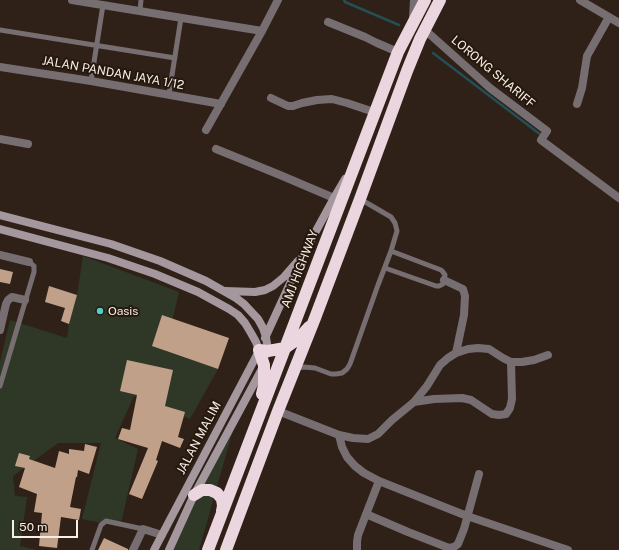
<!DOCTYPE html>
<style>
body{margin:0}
#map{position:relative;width:619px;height:550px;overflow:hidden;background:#2f2117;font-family:"Public Sans",sans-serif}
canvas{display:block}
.scale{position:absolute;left:12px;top:520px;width:66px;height:18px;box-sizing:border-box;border:2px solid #f8efe8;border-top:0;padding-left:5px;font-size:12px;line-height:14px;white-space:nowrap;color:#f8efe8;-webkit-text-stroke:3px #25180d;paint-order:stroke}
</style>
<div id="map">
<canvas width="619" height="550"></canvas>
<div class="scale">50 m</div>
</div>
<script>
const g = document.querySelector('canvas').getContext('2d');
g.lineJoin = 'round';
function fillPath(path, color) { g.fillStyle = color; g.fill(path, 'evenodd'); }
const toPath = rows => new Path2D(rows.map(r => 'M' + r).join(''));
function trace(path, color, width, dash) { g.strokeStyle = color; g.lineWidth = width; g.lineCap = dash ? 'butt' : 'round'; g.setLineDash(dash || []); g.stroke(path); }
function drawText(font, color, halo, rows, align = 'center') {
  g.font = font + ' "Public Sans",sans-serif'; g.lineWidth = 4; g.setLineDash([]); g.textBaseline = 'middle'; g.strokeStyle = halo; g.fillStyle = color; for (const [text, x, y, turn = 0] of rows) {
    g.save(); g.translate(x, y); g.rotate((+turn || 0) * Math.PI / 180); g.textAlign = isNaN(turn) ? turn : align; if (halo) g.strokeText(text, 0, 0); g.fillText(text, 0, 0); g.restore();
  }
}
const green = toPath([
 [83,256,179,292,165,351,218,369,190,419,134,396,115,438,138,449,122,519,117,526,82,519,101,443,58,443,13,476,15,496,27,497,20,546,37,550,0,550,0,362,10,320,67,338,69,324,77,295],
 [238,413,199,550,171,550]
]);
const stream = toPath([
 [344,0,345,2,399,25],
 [433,53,541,135]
]);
const building = toPath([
 [0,269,13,272,10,284,0,282],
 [49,286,77,295,69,324,61,321,65,308,45,302],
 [162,315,229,338,218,369,152,346],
 [127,360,173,370,165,406,185,412,178,437,184,439,180,448,162,441,156,460,158,461,142,499,129,494,148,448,118,439,122,428,130,430,137,395,120,391],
 [85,444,97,447,89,474,78,470,77,477,76,477,70,507,81,509,79,520,61,517,57,548,39,546,42,513,34,512,37,494,19,487,25,468,15,466,19,453,30,456,29,459,55,468,59,451,69,454,69,449,84,451],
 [104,538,128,549,128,550,98,550]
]);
const lane = toPath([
 [140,11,141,0],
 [0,30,175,58],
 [91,81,103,5],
 [169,94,181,18],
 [385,268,436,286,439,286,443,284,444,280,445,275,443,272,441,270,391,251],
 [296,368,304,367,315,368,331,374,336,374,342,373,347,369,350,364,378,285,391,251,397,231,395,223,391,217,360,199],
 [0,386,34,272,34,266,29,262],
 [92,550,101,525,106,521,143,529]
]);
const street = toPath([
 [72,0,262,31],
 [580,0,619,23],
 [413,18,414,0],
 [328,22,365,37,377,43,398,52],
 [425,30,490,88,547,131,541,140,619,198],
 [0,67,91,81,221,104],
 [271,98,288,106,293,106,302,103,317,100,332,99,347,103,374,112],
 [577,104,582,88,587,56,609,17],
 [206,130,262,31,278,0],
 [0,139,28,144],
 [216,149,280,175,334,198],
 [0,255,29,262],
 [444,280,463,289,465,296,464,315,456,353],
 [0,330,6,304,8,300,12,297,25,300],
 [414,402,434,399,462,398,471,400,492,414,499,415,506,414,510,408,512,399,511,362],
 [278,411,339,435,353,438,368,439,378,434,392,420,414,402,427,386,440,365,448,358,456,353,468,349,478,348,489,349,503,358,511,362,522,362,534,360,548,355],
 [339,435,342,447,347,457,355,466,364,473,379,481,467,516,568,550],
 [366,514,408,532,449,548,454,547,458,544,464,529,479,474],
 [133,550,143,529,162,535],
 [357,550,357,542,358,535,379,481]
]);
const secondary = toPath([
 [0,215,111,244,160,261,206,281,236,298,244,304,258,319,263,328,266,337,268,351,267,354],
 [0,229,108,258,155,274,198,292,229,309,238,315,245,323,251,333,256,342,259,350],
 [225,291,255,292,265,290,273,286,284,277,298,261],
 [265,338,304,253,334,198,345,179],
 [154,550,260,349],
 [169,550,194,495,263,367]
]);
const highway = toPath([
 [262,394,264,385,264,365,259,350,268,351,285,348,299,338,309,327],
 [194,495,202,490,210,490,217,493,222,499,223,506,222,511],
 [208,550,398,52,425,0],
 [226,550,278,411,315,318,360,199,407,71,420,39,440,0]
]);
const markers = [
 [100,311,4,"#54cdc8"]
];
const streetNames = [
 ["LORONG SHARIFF",493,72,40],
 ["JALAN PANDAN JAYA 1/12",113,73,10],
 ["AMJ HIGHWAY",300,269,-69],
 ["JALAN MALIM",199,438,-62]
];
const poiNames = [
 ["Oasis",108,311]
];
fillPath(green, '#2f3827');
trace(stream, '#234f58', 2.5);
fillPath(building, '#c0a089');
trace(lane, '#776e72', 5);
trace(street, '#776e72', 8);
trace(secondary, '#a5979e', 8);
trace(highway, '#ebd5df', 12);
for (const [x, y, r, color] of markers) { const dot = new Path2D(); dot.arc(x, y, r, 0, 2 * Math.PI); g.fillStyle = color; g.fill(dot); trace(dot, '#25180d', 1.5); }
drawText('12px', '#f8efe8', '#25180d', streetNames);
drawText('12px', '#f8efe8', '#25180d', poiNames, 'left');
</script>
